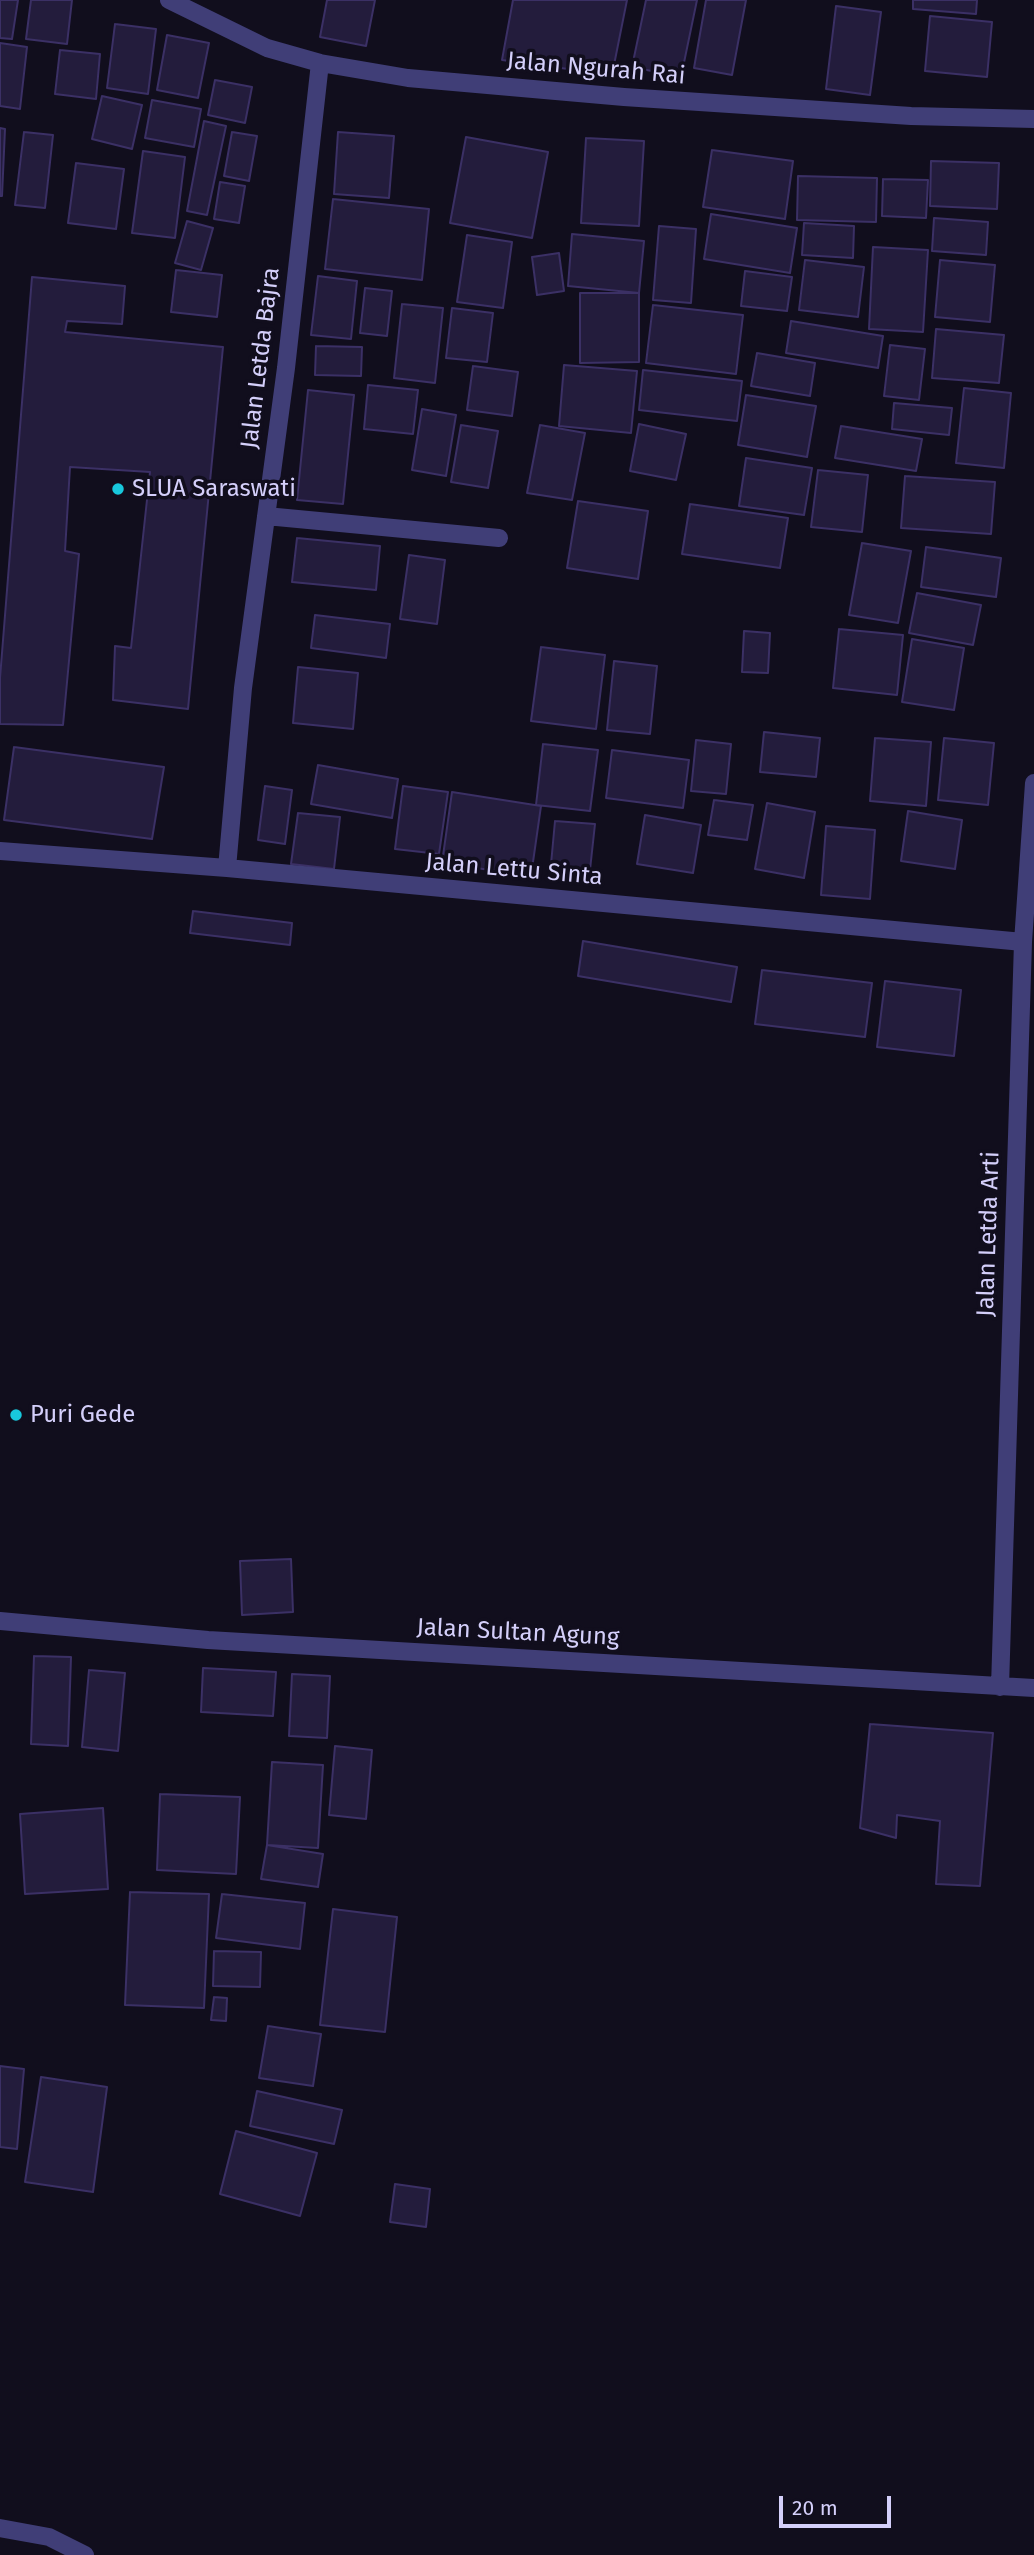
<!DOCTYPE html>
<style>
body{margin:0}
#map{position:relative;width:1034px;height:2555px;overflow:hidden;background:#110e1d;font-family:"Fira Sans",sans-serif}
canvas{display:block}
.scale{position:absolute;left:779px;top:2496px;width:112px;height:32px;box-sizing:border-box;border:4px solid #d4cffa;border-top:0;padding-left:9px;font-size:21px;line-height:24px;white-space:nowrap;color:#d4cffa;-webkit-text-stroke:5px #110e1d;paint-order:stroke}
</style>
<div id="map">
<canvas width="1034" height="2555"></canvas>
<div class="scale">20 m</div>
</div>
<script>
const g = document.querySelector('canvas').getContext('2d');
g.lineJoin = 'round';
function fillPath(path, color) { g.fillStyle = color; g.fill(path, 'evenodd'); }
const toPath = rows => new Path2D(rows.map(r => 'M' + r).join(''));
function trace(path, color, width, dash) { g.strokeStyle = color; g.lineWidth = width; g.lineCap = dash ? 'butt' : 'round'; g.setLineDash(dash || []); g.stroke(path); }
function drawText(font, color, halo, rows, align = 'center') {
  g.font = font + ' "Fira Sans",sans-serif'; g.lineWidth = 7; g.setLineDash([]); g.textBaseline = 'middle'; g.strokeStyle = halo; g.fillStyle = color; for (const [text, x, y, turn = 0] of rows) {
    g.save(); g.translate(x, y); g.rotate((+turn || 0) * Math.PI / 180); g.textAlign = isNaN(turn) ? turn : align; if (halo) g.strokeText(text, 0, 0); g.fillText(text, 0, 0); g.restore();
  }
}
const building = toPath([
 [0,0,18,0,12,39,0,38,0,0],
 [31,0,72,0,67,44,26,39,31,0],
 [327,0,375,0,366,46,320,37,327,0],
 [513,0,627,0,612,75,502,60,513,0],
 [646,0,697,0,681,77,632,67,646,0],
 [706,0,746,0,732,75,694,68,706,0],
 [913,0,977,0,976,14,913,9,913,0],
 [836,6,881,12,870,95,826,89,836,6],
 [930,16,992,22,987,77,925,71,930,16],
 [115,24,156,29,148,94,107,88,115,24],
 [167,35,209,43,198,98,157,90,167,35],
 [0,43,27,47,20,109,0,106,0,43],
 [60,50,100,54,96,99,55,94,60,50],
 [215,80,252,87,245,123,208,115,215,80],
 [102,96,142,105,132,149,92,139,102,96],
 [152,100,201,109,194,147,145,138,152,100],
 [204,121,226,126,207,215,187,211,204,121],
 [0,128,5,129,2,196,0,196,0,128],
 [24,132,53,135,45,208,15,205,24,132],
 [232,132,257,136,249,181,224,176,232,132],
 [338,132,394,136,389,198,334,194,338,132],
 [466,137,548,152,532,238,450,223,466,137],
 [586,138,644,141,639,226,581,223,586,138],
 [712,150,793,161,785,219,703,207,712,150],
 [143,151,185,157,175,238,132,233,143,151],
 [931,161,999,163,997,209,930,206,931,161],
 [76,163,124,169,116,229,68,223,76,163],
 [798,176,877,178,876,222,797,220,798,176],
 [883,179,928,180,926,218,882,216,883,179],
 [220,182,245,186,239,223,214,219,220,182],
 [333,199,429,209,422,280,325,269,333,199],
 [711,214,797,228,790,273,704,259,711,214],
 [934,218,988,222,986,255,932,251,934,218],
 [187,221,213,228,201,270,175,263,187,221],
 [804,223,854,226,853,258,802,255,804,223],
 [659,226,696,229,691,303,653,300,659,226],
 [572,234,644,241,639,293,568,286,572,234],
 [467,235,512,242,503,308,457,302,467,235],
 [873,247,928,250,923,332,869,329,873,247],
 [559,253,564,291,537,295,532,257,559,253],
 [805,260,864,267,858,317,799,310,805,260],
 [940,260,995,265,990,322,935,317,940,260],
 [176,270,222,275,217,317,171,312,176,270],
 [745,271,792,277,787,311,741,306,745,271],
 [318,276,357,281,351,339,311,335,318,276],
 [32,277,125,286,122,324,67,321,65,332,223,347,188,709,113,700,115,646,131,648,150,472,70,467,65,551,79,554,63,725,0,724,0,678,32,277],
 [365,288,392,291,387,336,360,333,365,288],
 [580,293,639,293,639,362,580,363,580,293],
 [402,304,443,308,435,383,394,378,402,304],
 [653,305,743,315,736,374,646,363,653,305],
 [452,308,493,313,487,362,446,358,452,308],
 [791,321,883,336,878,368,786,353,791,321],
 [936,329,1004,335,999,383,932,378,936,329],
 [890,345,925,349,919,400,884,396,890,345],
 [316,346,362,347,361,376,315,375,316,346],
 [757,353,815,363,810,396,751,386,757,353],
 [564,365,637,371,631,433,559,426,564,365],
 [473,366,518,372,512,416,467,410,473,366],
 [643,370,742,381,737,421,639,410,643,370],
 [368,385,418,390,413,434,364,429,368,385],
 [964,388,1011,393,1004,468,956,463,964,388],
 [308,390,354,395,343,504,297,500,308,390],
 [746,395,816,406,807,457,738,445,746,395],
 [894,403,952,408,949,435,892,429,894,403],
 [422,409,456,415,446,476,412,470,422,409],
 [639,424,686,434,676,480,630,471,639,424],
 [461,425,498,431,488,488,451,482,461,425],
 [540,425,585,433,572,500,527,493,540,425],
 [841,426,922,439,916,471,835,458,841,426],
 [746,458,812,468,804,515,739,506,746,458],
 [818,470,868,475,862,532,811,527,818,470],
 [905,476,995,482,991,534,901,528,905,476],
 [578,501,648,511,638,579,567,568,578,501],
 [690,504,788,518,780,568,682,554,690,504],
 [297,538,380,546,376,590,292,582,297,538],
 [862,543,911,551,898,623,849,615,862,543],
 [926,547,1001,558,996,597,921,587,926,547],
 [409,555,445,560,437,624,400,619,409,555],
 [917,593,981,605,973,645,909,633,917,593],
 [315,615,390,624,386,658,311,648,315,615],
 [839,629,903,635,897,695,833,688,839,629],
 [744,631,770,633,768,673,742,672,744,631],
 [912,639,964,648,954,710,902,702,912,639],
 [541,647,605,655,596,729,531,721,541,647],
 [614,661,657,666,650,734,607,730,614,661],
 [298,667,358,673,353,729,293,723,298,667],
 [764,732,820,738,816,777,760,772,764,732],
 [875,738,931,742,926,806,870,801,875,738],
 [944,738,994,743,988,805,938,800,944,738],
 [696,740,731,744,726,794,691,791,696,740],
 [543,744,598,750,590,811,536,805,543,744],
 [14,747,164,767,152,839,4,820,14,747],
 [612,750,689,760,683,808,606,798,612,750],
 [318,765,398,779,392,818,311,804,318,765],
 [265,786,292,790,285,844,258,840,265,786],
 [403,786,448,792,439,854,395,849,403,786],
 [452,792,541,806,531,876,442,863,452,792],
 [714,800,753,805,747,840,708,835,714,800],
 [767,803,815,812,804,878,755,869,767,803],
 [908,811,962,820,955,869,901,861,908,811],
 [298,813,340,817,334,869,291,864,298,813],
 [645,815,701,825,693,873,637,864,645,815],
 [555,821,595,824,589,879,550,875,555,821],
 [826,826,875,830,870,899,821,895,826,826],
 [193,911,292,923,290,945,190,933,193,911],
 [583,941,737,967,731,1002,578,976,583,941],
 [762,970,872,983,865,1037,755,1024,762,970],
 [885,981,961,990,954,1056,877,1047,885,981],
 [291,1559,293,1612,242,1615,240,1561,291,1559],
 [34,1656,71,1657,68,1746,31,1744,34,1656],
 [203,1668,276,1672,273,1716,201,1712,203,1668],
 [89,1670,125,1673,118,1751,82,1747,89,1670],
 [292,1674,330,1676,327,1738,289,1736,292,1674],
 [870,1724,993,1733,980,1886,936,1884,940,1821,897,1815,896,1838,860,1828,870,1724],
 [335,1746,372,1750,366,1819,329,1815,335,1746],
 [272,1762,323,1765,318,1848,267,1845,272,1762],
 [160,1794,240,1797,236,1874,157,1870,160,1794],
 [103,1808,108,1889,25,1894,20,1814,103,1808],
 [267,1845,323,1854,318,1887,261,1879,267,1845],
 [130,1892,209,1894,204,2008,125,2005,130,1892],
 [222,1894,305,1903,300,1949,216,1938,222,1894],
 [333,1909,397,1917,385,2032,320,2025,333,1909],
 [214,1951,261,1952,260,1987,213,1986,214,1951],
 [214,1997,227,1998,226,2021,211,2020,214,1997],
 [268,2026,321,2034,313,2086,259,2078,268,2026],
 [0,2066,24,2069,17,2149,0,2147,0,2066],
 [41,2077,107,2087,93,2192,25,2182,41,2077],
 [257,2091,342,2110,334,2144,250,2126,257,2091],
 [236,2131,317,2153,300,2216,220,2194,236,2131],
 [395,2184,430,2189,426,2227,390,2222,395,2184]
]);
const minor = toPath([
 [169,0,267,48,320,63,408,78,624,97,911,116,1034,119],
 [266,516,499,538],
 [0,851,227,868,1023,942],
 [227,868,243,688,286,368,320,63],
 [0,1621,208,1640,1034,1688],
 [1000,1687,1023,942,1034,783],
 [0,2528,49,2537,85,2555]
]);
const markers = [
 [118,489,7,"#18c8dd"],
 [16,1415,7,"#18c8dd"]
];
const streetNames = [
 ["Jalan Ngurah Rai",596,69,5],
 ["Jalan Letda Bajra",261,358,-83],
 ["Jalan Lettu Sinta",514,870,5],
 ["Jalan Letda Arti",989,1234,-88],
 ["Jalan Sultan Agung",518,1633,3]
];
const poiNames = [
 ["SLUA Saraswati",132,489],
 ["Puri Gede",30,1415]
];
fillPath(building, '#231c3c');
trace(building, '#3b3065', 2);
trace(minor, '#403e77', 18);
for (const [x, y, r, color] of markers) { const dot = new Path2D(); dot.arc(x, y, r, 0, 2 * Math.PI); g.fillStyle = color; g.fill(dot); trace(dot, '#110e1d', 2.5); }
drawText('24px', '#d4cffa', '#110e1d', streetNames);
drawText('24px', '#d4cffa', '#110e1d', poiNames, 'left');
</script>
